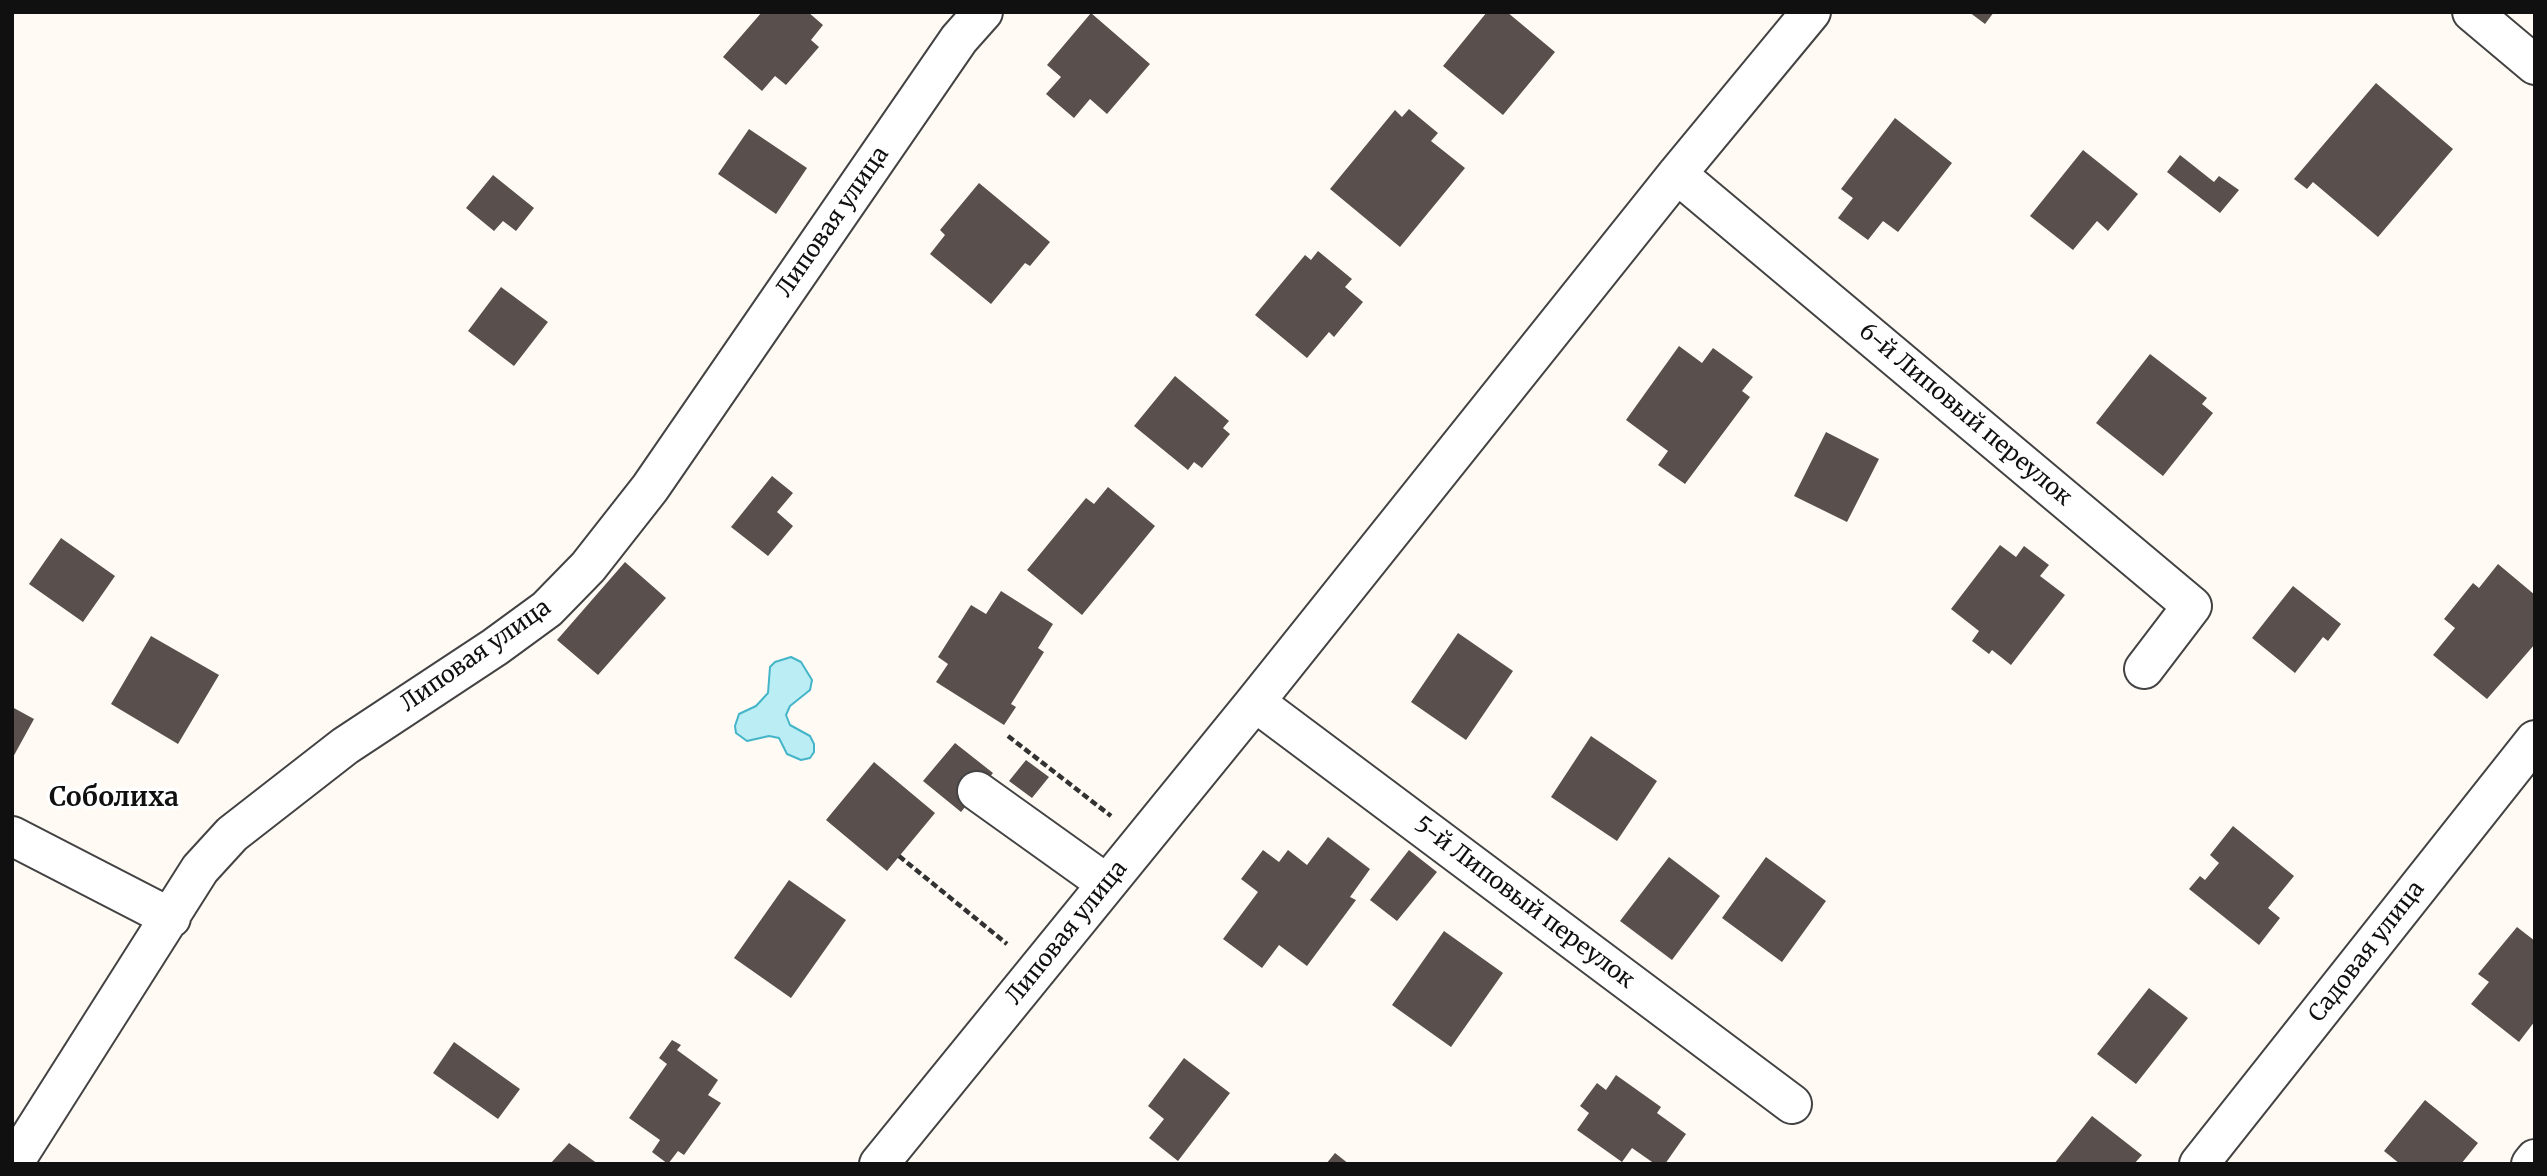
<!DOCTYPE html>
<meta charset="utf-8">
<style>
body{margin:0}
#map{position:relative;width:2547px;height:1176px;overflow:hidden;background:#fffaf4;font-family:Merriweather,serif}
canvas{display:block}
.frame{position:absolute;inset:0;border:14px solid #101010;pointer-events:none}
</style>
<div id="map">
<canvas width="2547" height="1176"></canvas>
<div class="frame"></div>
</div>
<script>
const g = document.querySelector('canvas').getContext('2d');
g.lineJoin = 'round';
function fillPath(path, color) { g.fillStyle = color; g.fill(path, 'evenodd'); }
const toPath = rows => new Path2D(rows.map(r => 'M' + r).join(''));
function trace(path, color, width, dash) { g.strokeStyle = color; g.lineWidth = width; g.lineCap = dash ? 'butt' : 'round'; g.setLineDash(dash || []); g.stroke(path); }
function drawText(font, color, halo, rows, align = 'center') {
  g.font = font + ' Merriweather,serif'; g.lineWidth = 7; g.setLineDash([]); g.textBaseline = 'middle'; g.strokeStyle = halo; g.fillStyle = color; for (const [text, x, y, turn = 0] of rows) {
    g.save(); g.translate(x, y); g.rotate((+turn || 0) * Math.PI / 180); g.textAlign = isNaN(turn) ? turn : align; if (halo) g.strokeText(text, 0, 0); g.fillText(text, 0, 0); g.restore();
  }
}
const water = toPath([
 [791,657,801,662,812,680,810,690,790,706,786,715,790,725,810,736,814,744,814,752,810,758,801,760,787,754,779,738,769,736,747,741,736,733,735,726,739,714,756,706,768,693,770,667,775,662,791,657]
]);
const building = toPath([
 [762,12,808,12,823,25,811,40,819,47,786,85,775,76,762,91,723,57],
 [1487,12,1507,12,1555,52,1503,115,1443,66],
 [1969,12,1994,12,1985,24],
 [1091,13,1150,64,1107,114,1090,99,1074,118,1046,94,1061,77,1047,65],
 [2376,83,2453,149,2378,237,2313,182,2307,189,2294,179],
 [1409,109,1438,133,1431,141,1465,168,1400,247,1330,189,1395,110,1402,117],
 [1895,118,1952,163,1898,232,1883,221,1868,240,1838,218,1853,198,1841,189],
 [749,129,807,168,776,214,718,174],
 [2083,150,2138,194,2108,231,2097,221,2073,250,2030,216],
 [2180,155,2214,182,2219,176,2239,190,2220,213,2167,172],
 [493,175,534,208,516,231,503,221,494,231,466,208],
 [979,183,1050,242,1030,266,1025,263,991,304,930,254,945,235,940,230],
 [1318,251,1352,279,1345,287,1363,302,1334,337,1329,332,1307,358,1255,315,1305,255,1311,260],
 [501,287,548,322,514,366,468,331],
 [1679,346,1702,363,1713,348,1753,377,1742,391,1750,397,1685,484,1658,465,1668,451,1626,420],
 [2150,354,2207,398,2202,404,2213,413,2163,476,2096,423],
 [1175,376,1229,421,1223,428,1230,434,1202,468,1194,462,1188,470,1134,426],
 [1826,432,1879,459,1847,522,1794,496],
 [772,476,793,493,777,512,793,526,768,556,731,527],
 [1108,487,1155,526,1082,615,1027,570,1086,498,1094,504],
 [61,538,115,576,83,622,29,584],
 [2000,545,2016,557,2024,546,2049,565,2040,576,2065,595,2011,665,1992,650,1989,654,1972,641,1979,631,1951,609],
 [625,562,666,598,598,675,557,640],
 [2498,564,2535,595,2535,644,2487,699,2433,655,2455,628,2444,619,2473,583,2479,588],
 [2293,586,2341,624,2328,641,2323,637,2295,673,2252,638],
 [1001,591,1053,624,1038,648,1044,652,1011,704,1016,707,1004,725,936,682,948,664,938,657,971,605,986,614],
 [1458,633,1513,671,1466,740,1411,702],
 [151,636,219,675,178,744,111,704],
 [12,707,34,719,12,759],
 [1591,736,1657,781,1617,841,1551,797],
 [955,743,993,773,961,812,923,781],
 [1026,760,1049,777,1032,798,1009,781],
 [874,762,935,813,887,871,826,820],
 [2233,826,2294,876,2268,908,2280,918,2259,945,2189,889,2200,876,2205,880,2219,863,2210,855],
 [1328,837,1370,869,1350,897,1356,900,1307,966,1279,945,1262,968,1223,939,1258,892,1241,879,1263,850,1279,862,1288,850,1307,865],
 [1409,850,1437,872,1397,921,1370,900],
 [1669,857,1720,896,1672,960,1620,921],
 [1766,857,1826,901,1782,962,1722,918],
 [789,880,846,920,791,998,734,958],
 [2517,927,2535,941,2535,1021,2519,1042,2471,1004,2489,982,2478,974],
 [1444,931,1503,973,1451,1047,1392,1005],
 [2149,988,2188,1018,2136,1084,2097,1054],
 [672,1040,681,1045,677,1050,718,1080,708,1095,721,1103,684,1155,678,1151,668,1164,652,1152,660,1140,629,1118,667,1064,659,1058],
 [454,1042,520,1089,498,1119,433,1073],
 [1184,1058,1230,1093,1178,1161,1149,1138,1164,1119,1148,1106],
 [1616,1075,1661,1107,1657,1113,1686,1134,1665,1164,1655,1164,1632,1148,1622,1162,1577,1130,1589,1113,1580,1106,1597,1083,1606,1090],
 [2425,1100,2478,1143,2461,1164,2400,1164,2384,1151],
 [2092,1116,2142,1155,2134,1164,2054,1164],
 [569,1143,598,1164,550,1164],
 [1335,1153,1349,1164,1326,1164]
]);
const path = toPath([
 [1008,736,1111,816],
 [899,856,1007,944]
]);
const minor = toPath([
 [2472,12,2535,65],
 [1677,174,2192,606,2144,669],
 [1255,702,1792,1104],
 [977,791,1107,884],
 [12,836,171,918],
 [13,1164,200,869,232,834,345,746,495,647,547,609,588,567,650,488,959,39,983,12],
 [879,1164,1255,702,1677,174,1811,12],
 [2199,1164,2535,740],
 [2531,1164,2535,1159]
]);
const streetNames = [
 ["Липовая улица",833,222,-55],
 ["6-й Липовый переулок",1965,415,40],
 ["Липовая улица",476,656,-35],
 ["5-й Липовый переулок",1524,903,37],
 ["Липовая улица",1067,933,-51],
 ["Садовая улица",2367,952,-52]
];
const quarterNames = [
 ["Соболиха",114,799]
];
fillPath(water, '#bbedf4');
trace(water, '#44b5c8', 2);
fillPath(building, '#594f4d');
trace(minor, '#434343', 42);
trace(path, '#323232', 4.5, [7, 3.5]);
trace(minor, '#fff', 38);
drawText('23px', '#101010', '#fff', streetNames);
drawText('bold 26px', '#101010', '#fff', quarterNames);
</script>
